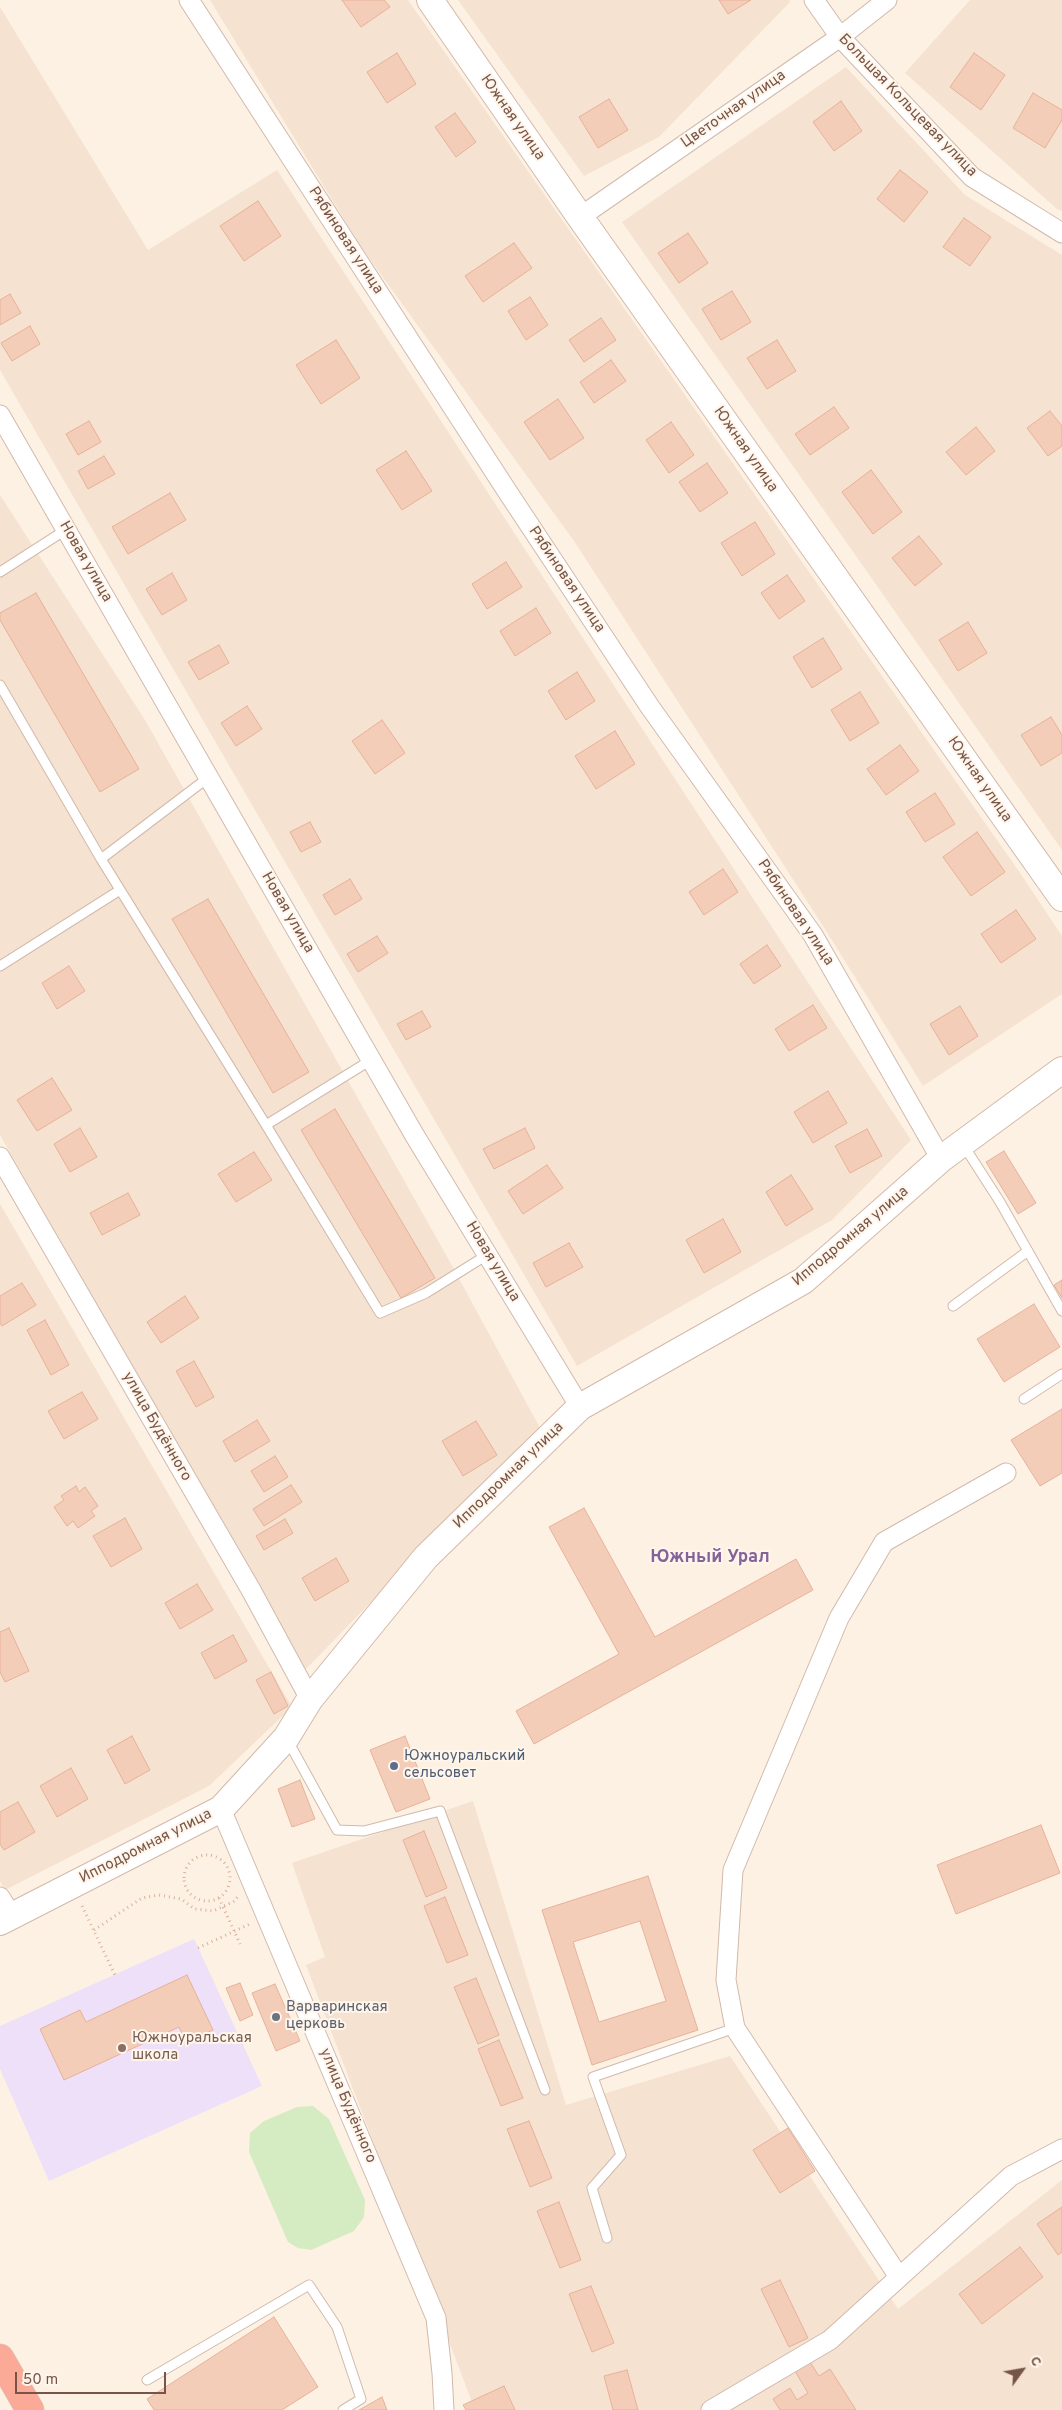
<!DOCTYPE html>
<meta charset="utf-8">
<style>
body{margin:0}
#map{position:relative;width:1062px;height:2410px;overflow:hidden;background:#fdf1e3;font-family:Overpass,sans-serif}
canvas{display:block}
.north{position:absolute;left:997px;top:2345px;width:50px;height:50px;-webkit-text-stroke:4px #fff5ea;paint-order:stroke;rotate:58deg;font-size:14px;font-weight:700;line-height:20px;text-align:center;color:#765548}
.north::after{content:'';display:block;margin:auto;width:18px;height:22px;background:#765548;clip-path:polygon(50% 0,100% 100%,50% 72%,0 100%)}
.scale{position:absolute;left:15px;top:2372px;width:151px;height:22px;box-sizing:border-box;border:2px solid #765548;border-top:0;padding-left:6px;font-size:15px;line-height:18px;white-space:nowrap;color:#765548;-webkit-text-stroke:4px #fff5ea;paint-order:stroke}
</style>
<div id="map">
<canvas width="1062" height="2410"></canvas>
<div class="north">С</div>
<div class="scale">50 m</div>
</div>
<script>
const g = document.querySelector('canvas').getContext('2d');
g.lineJoin = 'round';
function fillPath(path, color) { g.fillStyle = color; g.fill(path, 'evenodd'); }
const toPath = rows => new Path2D(rows.map(r => 'M' + r).join(''));
function trace(path, color, width, dash) { g.strokeStyle = color; g.lineWidth = width; g.lineCap = dash ? 'butt' : 'round'; g.setLineDash(dash || []); g.stroke(path); }
function drawText(font, color, halo, rows, align = 'center') {
  g.font = font + ' Overpass,sans-serif'; g.lineWidth = 4; g.setLineDash([]); g.textBaseline = 'middle'; g.strokeStyle = halo; g.fillStyle = color; for (const [text, x, y, turn = 0] of rows) {
    g.save(); g.translate(x, y); g.rotate((+turn || 0) * Math.PI / 180); g.textAlign = isNaN(turn) ? turn : align; if (halo) g.strokeText(text, 0, 0); g.fillText(text, 0, 0); g.restore();
  }
}
const residential = toPath([
 [210,0,408,0,1018,870,1062,936,1062,994,923,1086,818,918,574,541,361,247],
 [458,0,789,0,790,2,659,137,584,176],
 [970,0,1062,0,1062,211,1057,209,905,73],
 [0,7,148,250,277,170,911,1140,832,1220,577,1366,0,370],
 [846,67,965,195,1062,255,1062,850,622,222],
 [0,495,145,720,450,1262,540,1428,305,1670,0,1135],
 [0,1204,292,1707,209,1786,5,1890,0,1881],
 [473,1801,566,2105,730,2056,898,2309,1062,2180,1062,2410,475,2410,306,1965,325,1957,292,1863]
]);
const education = toPath([
 [194,1939,262,2086,49,2181,0,2069,0,2026]
]);
const green = toPath([
 [313,2106,329,2119,365,2200,364,2217,354,2231,311,2250,298,2248,288,2242,249,2152,250,2133,264,2121,297,2107]
]);
const building = toPath([
 [342,0,384,0,390,7,361,27,342,0],
 [719,0,751,0,728,14,719,0],
 [397,53,416,84,387,103,367,72,397,53],
 [974,53,1005,75,981,110,950,87,974,53],
 [1033,93,1062,110,1062,120,1045,148,1013,128,1033,93],
 [609,99,628,130,598,148,579,117,609,99],
 [841,101,862,131,834,151,813,122,841,101],
 [455,113,476,142,456,157,435,127,455,113],
 [900,170,928,192,904,222,877,199,900,170],
 [258,201,281,236,244,261,220,226,258,201],
 [964,218,991,237,970,266,943,247,964,218],
 [688,233,708,263,679,283,658,253,688,233],
 [514,243,532,268,483,302,465,276,514,243],
 [732,291,751,322,721,340,702,309,732,291],
 [10,294,21,313,0,325,0,300,10,294],
 [530,297,548,325,526,340,508,311,530,297],
 [601,318,616,340,584,362,569,340,601,318],
 [30,326,40,344,12,361,1,343,30,326],
 [336,340,360,378,321,404,296,365,336,340],
 [777,340,796,371,767,389,747,358,777,340],
 [611,360,626,381,594,403,580,382,611,360],
 [558,399,584,438,550,460,524,422,558,399],
 [834,407,849,428,810,455,795,434,834,407],
 [1050,411,1062,426,1062,446,1048,456,1027,428,1050,411],
 [89,421,101,442,78,455,66,434,89,421],
 [671,422,694,455,669,473,646,440,671,422],
 [976,427,995,451,966,475,946,452,976,427],
 [406,451,432,491,402,510,376,470,406,451],
 [104,456,115,474,88,489,78,471,104,456],
 [707,463,728,493,700,512,679,482,707,463],
 [871,470,902,512,873,534,842,492,871,470],
 [170,493,186,520,128,554,112,527,170,493],
 [755,522,775,554,742,576,721,543,755,522],
 [919,536,942,564,915,586,892,558,919,536],
 [506,562,522,587,487,609,472,584,506,562],
 [172,573,187,600,162,615,146,589,172,573],
 [787,575,805,601,779,619,761,593,787,575],
 [36,593,139,769,100,792,0,620,0,613,36,593],
 [536,608,551,633,515,656,500,631,536,608],
 [968,622,987,653,958,671,939,640,968,622],
 [823,638,842,669,812,688,793,657,823,638],
 [219,645,229,663,199,680,188,662,219,645],
 [577,672,595,701,566,720,548,691,577,672],
 [860,692,879,723,850,741,831,710,860,692],
 [247,706,262,729,236,746,221,723,247,706],
 [1051,717,1062,735,1062,753,1041,766,1021,735,1051,717],
 [382,720,405,753,375,774,352,741,382,720],
 [615,731,635,764,596,789,575,756,615,731],
 [900,745,919,771,886,795,867,769,900,745],
 [935,793,955,824,925,842,906,812,935,793],
 [310,822,321,842,301,852,290,832,310,822],
 [977,832,1005,872,971,896,943,857,977,832],
 [723,869,738,892,704,915,689,892,723,869],
 [350,879,362,899,335,915,323,895,350,879],
 [208,899,309,1072,273,1093,172,919,208,899],
 [1016,910,1036,939,1001,963,981,934,1016,910],
 [377,936,388,953,358,972,347,954,377,936],
 [767,945,781,966,754,984,740,964,767,945],
 [69,966,85,991,57,1009,42,983,69,966],
 [813,1005,827,1028,789,1051,775,1029,813,1005],
 [960,1006,978,1036,949,1055,930,1024,960,1006],
 [422,1011,431,1027,406,1040,397,1024,422,1011],
 [52,1078,72,1110,37,1131,17,1100,52,1078],
 [828,1091,847,1123,813,1143,794,1112,828,1091],
 [335,1109,435,1278,401,1298,301,1130,335,1109],
 [80,1128,97,1157,70,1172,54,1144,80,1128],
 [525,1128,535,1148,494,1169,483,1149,525,1128],
 [867,1129,882,1156,850,1173,835,1146,867,1129],
 [1004,1151,1036,1203,1018,1214,986,1162,1004,1151],
 [254,1152,272,1180,236,1202,218,1174,254,1152],
 [547,1165,563,1188,523,1214,508,1191,547,1165],
 [791,1175,813,1209,786,1226,766,1192,791,1175],
 [128,1193,140,1215,102,1235,90,1213,128,1193],
 [723,1219,741,1252,704,1273,686,1240,723,1219],
 [569,1243,583,1267,546,1287,533,1263,569,1243],
 [1062,1280,1062,1298,1054,1285,1062,1280],
 [22,1283,36,1305,2,1326,0,1323,0,1296,22,1283],
 [185,1296,199,1318,161,1343,147,1322,185,1296],
 [1034,1304,1060,1347,1004,1382,977,1339,1034,1304],
 [45,1320,69,1365,51,1375,27,1330,45,1320],
 [194,1361,214,1397,196,1407,176,1371,194,1361],
 [82,1392,98,1419,64,1439,48,1411,82,1392],
 [1062,1409,1062,1473,1040,1486,1011,1440,1062,1409],
 [257,1420,270,1441,235,1462,223,1441,257,1420],
 [476,1421,497,1455,463,1476,442,1441,476,1421],
 [275,1456,288,1477,264,1492,251,1471,275,1456],
 [291,1485,302,1502,264,1526,253,1509,291,1485],
 [76,1486,79,1492,85,1487,98,1506,91,1511,95,1516,78,1528,73,1521,67,1526,54,1507,64,1500,61,1496,76,1486],
 [584,1508,655,1637,796,1559,813,1590,534,1744,516,1711,619,1654,549,1527,584,1508],
 [125,1518,142,1549,111,1567,93,1536,125,1518],
 [285,1519,293,1533,264,1550,256,1536,285,1519],
 [336,1558,349,1581,315,1601,302,1578,336,1558],
 [197,1584,213,1610,180,1629,165,1603,197,1584],
 [9,1628,29,1671,5,1682,0,1672,0,1632,9,1628],
 [233,1635,247,1661,215,1679,201,1653,233,1635],
 [271,1672,288,1706,274,1714,256,1680,271,1672],
 [132,1736,150,1770,125,1784,107,1750,132,1736],
 [405,1736,430,1799,396,1812,370,1750,405,1736],
 [71,1768,88,1799,57,1817,40,1786,71,1768],
 [300,1780,315,1819,292,1827,278,1789,300,1780],
 [18,1802,35,1832,4,1850,0,1844,0,1812,18,1802],
 [1041,1825,1060,1873,956,1914,937,1865,1041,1825],
 [424,1831,447,1888,426,1897,403,1840,424,1831],
 [648,1876,698,2030,592,2065,542,1910,648,1876],
 [640,1921,666,2001,599,2022,573,1942,640,1921],
 [445,1897,468,1955,447,1963,424,1906,445,1897],
 [187,1975,213,2030,186,2042,179,2027,64,2080,40,2029,80,2010,86,2022,187,1975],
 [476,1978,499,2035,478,2044,454,1987,476,1978],
 [240,1983,253,2015,240,2021,226,1988,240,1983],
 [275,1984,300,2041,276,2051,252,1993,275,1984],
 [499,2040,523,2098,501,2106,478,2049,499,2040],
 [529,2121,552,2178,530,2187,507,2129,529,2121],
 [788,2128,815,2171,780,2193,753,2150,788,2128],
 [559,2202,581,2260,560,2268,537,2211,559,2202],
 [1062,2207,1062,2252,1058,2255,1037,2224,1062,2207],
 [1020,2247,1043,2277,982,2324,959,2294,1020,2247],
 [780,2280,808,2338,789,2347,761,2289,780,2280],
 [591,2286,614,2343,592,2352,569,2294,591,2286],
 [274,2317,318,2387,282,2410,154,2410,147,2399,274,2317],
 [810,2362,819,2376,830,2369,856,2410,780,2410,773,2399,790,2388,797,2400,808,2393,795,2371,810,2362],
 [627,2370,638,2410,613,2410,604,2376,627,2370],
 [504,2386,515,2410,466,2410,463,2405,504,2386],
 [382,2397,387,2410,359,2410,382,2397]
]);
const path = toPath([
 '184 1878a23 23 0 1 1 46 0a23 23 0 1 1-46 0Z',
 [219,1898,240,1944],
 [82,1906,115,1975],
 [94,1930,142,1898,159,1895,181,1899,195,1909,213,1911,235,1901,238,1896],
 [198,1948,250,1924]
]);
const lane = toPath([
 [0,572,67,529],
 [0,685,101,859,266,1125,380,1313,426,1293,487,1255],
 [101,859,209,777],
 [0,966,120,890],
 [266,1125,371,1060],
 [964,1146,1000,1202,1062,1311],
 [953,1306,1028,1251],
 [1024,1399,1062,1374],
 [288,1741,337,1830,364,1831,440,1811,545,2090],
 [607,2238,592,2188,621,2155,593,2077,735,2028],
 [147,2380,309,2285,337,2327,361,2399,343,2410]
]);
const street = toPath([
 [189,0,507,491,650,707,813,935,941,1159],
 [814,0,840,37,972,177,1062,233],
 [580,217,840,37,887,0],
 [0,415,415,1136,580,1407],
 [0,1157,251,1590,310,1699],
 [221,1809,436,2318,442,2373,444,2410],
 [0,1897,12,1916],
 [899,2277,735,2028,726,1980,733,1870,839,1618,884,1542,1006,1473],
 [711,2410,830,2340,1011,2176,1062,2149]
]);
const secondary = toPath([
 [430,0,580,217,1062,898],
 [0,1922,221,1809,286,1738,310,1699,426,1557,580,1407,803,1281,941,1159,1062,1070]
]);
const highway = toPath([
 [0,2358,30,2410]
]);
const markers = [
 [394,1766,5,"#5c6f8a"],
 [276,2017,5,"#6b7280"],
 [122,2048,5,"#8d6e63"]
];
const streetNames = [
 ["Большая Кольцевая улица",907,106,46],
 ["Цветочная улица",734,110,-35],
 ["Южная улица",512,118,55],
 ["Рябиновая улица",345,241,57],
 ["Южная улица",745,450,55],
 ["Новая улица",85,562,60],
 ["Рябиновая улица",566,580,56],
 ["Южная улица",979,780,55],
 ["Новая улица",287,913,60],
 ["Рябиновая улица",795,913,56],
 ["Ипподромная улица",851,1237,-40],
 ["Новая улица",492,1262,59],
 ["улица Будённого",156,1427,60],
 ["Ипподромная улица",509,1476,-44],
 ["Ипподромная улица",146,1847,-27],
 ["улица Будённого",347,2106,67]
];
const serviceNames = [
 ["Южноуральский",404,1757],
 ["сельсовет",404,1774]
];
const worshipNames = [
 ["Варваринская",286,2008],
 ["церковь",286,2025]
];
const educationNames = [
 ["Южноуральская",132,2039],
 ["школа",132,2056]
];
const quarterNames = [
 ["Южный Урал",710,1558]
];
fillPath(residential, '#f5e2d1');
fillPath(education, '#eee0f9');
fillPath(green, '#d5ebc1');
fillPath(building, '#f4cdb9');
trace(building, '#e7b199', 1);
trace(lane, '#d1baac', 11);
trace(street, '#d1baac', 21);
trace(secondary, '#d4b9a9', 28);
trace(highway, '#d9cfcc', 29);
trace(path, '#d9b09d', 3, [1, 4]);
trace(lane, '#fff', 9);
trace(street, '#fff', 19);
trace(secondary, '#fff', 26);
trace(highway, '#faaa97', 28);
for (const [x, y, r, color] of markers) { const dot = new Path2D(); dot.arc(x, y, r, 0, 2 * Math.PI); g.fillStyle = color; g.fill(dot); trace(dot, '#fff5ea', 2); }
drawText('15px', '#765548', '#fff5ea', streetNames);
drawText('15px', '#4e5e75', '#fff5ea', serviceNames, 'left');
drawText('15px', '#5b616d', '#fff5ea', worshipNames, 'left');
drawText('15px', '#785e54', '#fff5ea', educationNames, 'left');
drawText('bold 18px', '#84639a', '#fff5ea', quarterNames);
</script>
